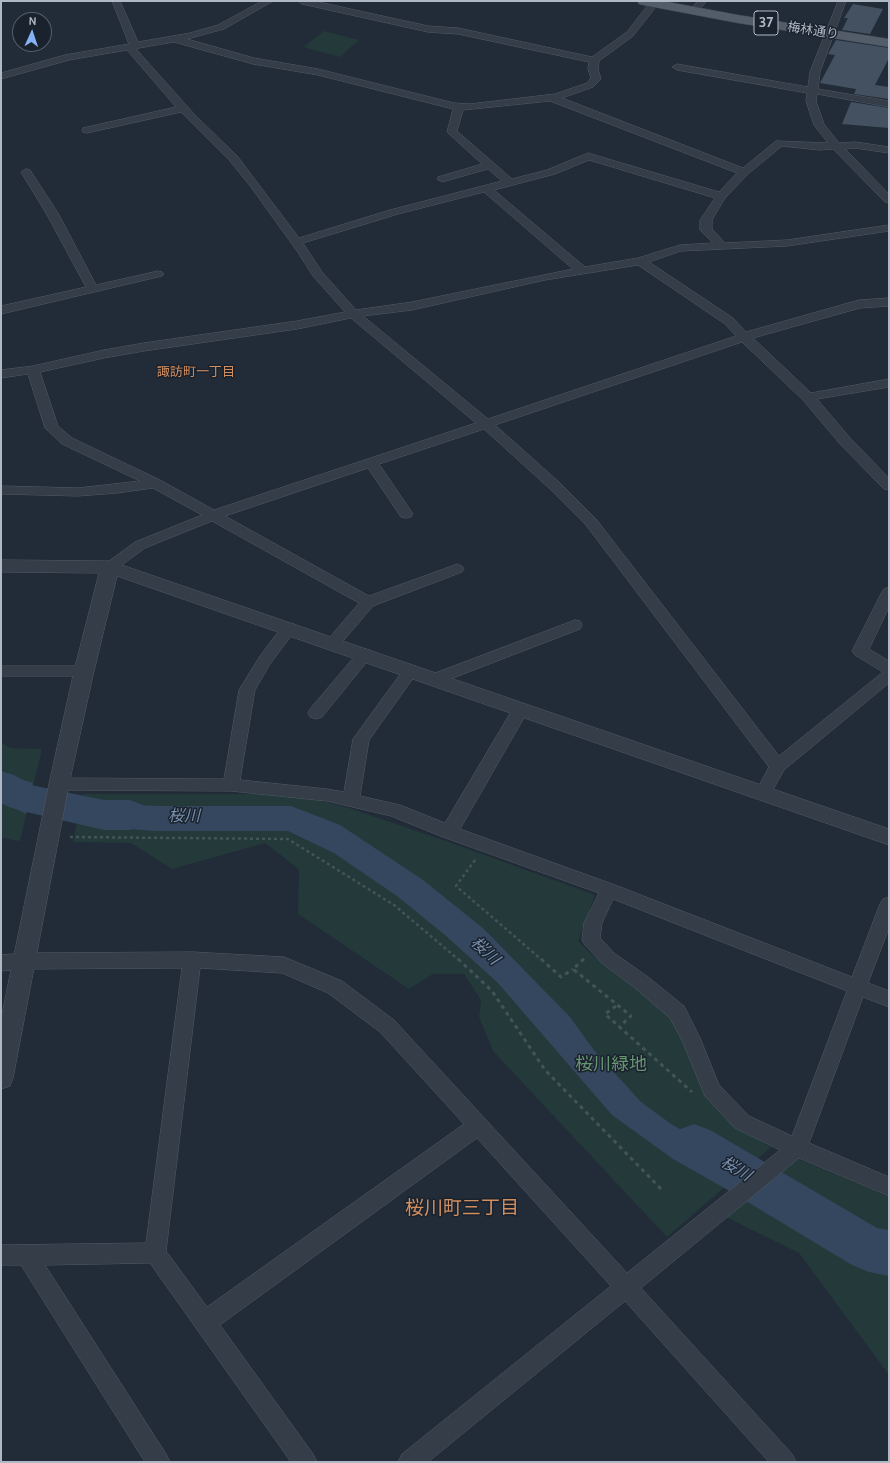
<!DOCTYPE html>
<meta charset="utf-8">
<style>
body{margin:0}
#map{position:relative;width:890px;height:1463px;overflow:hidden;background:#212c38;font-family:Cabin,sans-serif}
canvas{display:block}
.frame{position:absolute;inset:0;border:2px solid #afb8c5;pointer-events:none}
.north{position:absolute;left:12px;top:12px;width:40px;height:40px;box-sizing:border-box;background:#1a222d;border:1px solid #565e6a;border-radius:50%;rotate:3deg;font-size:11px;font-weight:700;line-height:16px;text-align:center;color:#afb8c5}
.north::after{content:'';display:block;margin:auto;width:14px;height:18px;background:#84b2f5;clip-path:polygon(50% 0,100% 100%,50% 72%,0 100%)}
</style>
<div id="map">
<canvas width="890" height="1463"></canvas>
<div class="frame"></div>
<div class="north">N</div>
</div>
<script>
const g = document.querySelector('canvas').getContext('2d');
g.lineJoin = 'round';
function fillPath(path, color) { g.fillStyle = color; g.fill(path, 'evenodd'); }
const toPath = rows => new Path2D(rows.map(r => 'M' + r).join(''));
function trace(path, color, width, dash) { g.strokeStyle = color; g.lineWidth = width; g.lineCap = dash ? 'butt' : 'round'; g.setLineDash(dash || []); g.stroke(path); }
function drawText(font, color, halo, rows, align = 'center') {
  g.font = font + ' Cabin,"Noto Sans JP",sans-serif'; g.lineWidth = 3; g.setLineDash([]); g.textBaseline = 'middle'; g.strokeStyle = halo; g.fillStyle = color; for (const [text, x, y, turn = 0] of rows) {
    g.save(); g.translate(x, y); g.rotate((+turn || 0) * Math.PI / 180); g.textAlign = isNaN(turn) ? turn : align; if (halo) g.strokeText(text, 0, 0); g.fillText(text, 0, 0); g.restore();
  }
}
const green = toPath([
 [324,31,359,40,340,57,303,47],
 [1,742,10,748,42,749,20,841,1,838],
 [83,794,293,794,349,808,446,841,595,895,578,941,590,953,673,1017,740,1130,771,1147,667,1237,493,1051,479,1017,481,1000,464,974,433,974,409,989,298,914,299,869,265,843,172,869,131,843,73,842],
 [796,1158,889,1197,889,1375,799,1253,726,1217]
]);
const water = toPath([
 [1,773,33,783,26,814,1,800],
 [83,803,159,806,291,806,340,825,423,880,484,929,570,1017,593,1049,641,1102,671,1124,743,1165,719,1185,673,1159,612,1115,498,983,445,935,397,896,334,853,288,831,155,831,81,825],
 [772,1182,873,1235,889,1238,889,1270,863,1259,748,1201]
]);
const river = toPath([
 [1,771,14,775,31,785,104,800,130,800,143,805,149,815,143,825,130,830,104,830,22,811,9,807,1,803,1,771],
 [694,1124,710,1130,877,1228,889,1230,889,1276,869,1272,852,1265,678,1160,672,1145,678,1130,694,1124]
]);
const building = toPath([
 [853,4,883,9,870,34,842,30,848,18,844,18],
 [836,40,889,48,889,58,875,85,889,87,889,99,854,94,856,89,820,83,835,55,828,54],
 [851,102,889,108,889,128,842,124]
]);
const pathFar1 = toPath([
 [70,837,288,839,394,905,459,960],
 [475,860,456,886,542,960],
 [582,960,584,959]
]);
const path = toPath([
 [458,959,492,991,545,1070,664,1192],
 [541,959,561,977,573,969],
 [584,959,573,969,631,1016,619,1027],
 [616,1006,605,1014,692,1092]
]);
const minor = toPath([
 [112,1,120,1,138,42,190,33,218,25,262,1,273,1,224,29,187,39,254,58,318,69,454,103,470,104,555,94,587,83,591,78,588,69,589,62,458,34,428,32,302,4,298,1,314,1,428,26,458,28,592,57,627,32,651,1,657,1,659,3,633,36,599,61,598,69,601,79,593,87,562,98,743,168,776,141,828,143,814,125,806,101,807,93,677,70,672,67,677,64,808,87,810,72,838,1,846,1,820,72,818,89,889,101,889,107,817,94,816,101,824,124,839,143,855,142,889,147,889,153,855,148,845,149,889,194,889,203,885,202,833,149,819,150,782,146,748,174,725,198,712,220,712,229,725,243,787,240,889,225,889,231,787,246,681,251,649,262,733,318,746,332,859,300,889,298,889,306,860,308,753,338,811,393,889,379,889,387,817,399,850,438,889,478,889,490,884,489,840,444,803,400,742,342,495,425,559,482,596,519,779,756,883,672,855,655,852,651,882,592,884,589,889,587,889,607,869,649,889,661,889,683,784,770,769,797,763,799,757,797,755,793,769,767,586,525,549,488,484,429,379,464,413,514,411,517,406,518,401,517,368,468,225,516,369,596,452,566,457,564,462,566,464,569,462,572,373,606,338,647,333,648,328,647,325,643,359,603,212,521,145,548,115,570,110,572,105,570,103,567,105,564,135,542,202,515,153,488,117,493,78,496,1,494,1,486,78,488,140,481,62,444,45,428,28,374,1,378,1,370,33,366,104,350,144,343,297,321,345,312,313,276,297,251,251,187,230,161,181,112,87,133,83,132,82,130,83,128,176,107,127,50,69,60,1,79,1,73,65,55,129,44,112,1],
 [174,42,253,64,318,75,453,109,447,132,482,164,438,177,437,179,442,182,488,169,502,181,390,210,299,238,238,157,194,114,136,49,139,48,174,42],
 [550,101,737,173,719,192,588,153,547,170,512,179,457,131,463,110,550,101],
 [589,160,715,198,700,220,700,230,713,243,680,245,638,258,585,267,494,190,555,174,589,160],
 [484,192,573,269,412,302,356,310,322,272,303,243,398,214,484,192],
 [638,265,725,324,736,336,488,419,363,316,412,310,545,280,638,265],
 [351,318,476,423,214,510,160,480,72,438,58,426,40,372,104,358,144,351,297,329,351,318],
 [698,1,707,1,696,13,690,13,688,11,698,1],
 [26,169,30,170,58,213,96,285,158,271,162,272,164,274,162,276,1,314,1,306,86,287,46,213,21,172,26,169],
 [575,620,580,621,582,625,580,629,440,683,435,684,430,683,427,679,430,675,575,620],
 [289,623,294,624,297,628,270,664,255,690,240,780,327,789,344,792,353,739,406,666,411,665,416,666,419,670,369,740,360,796,400,805,445,823,515,705,521,703,527,705,529,709,460,829,615,885,852,977,880,904,883,899,889,897,889,928,868,983,889,991,889,1007,863,997,809,1143,889,1177,889,1196,799,1158,641,1288,792,1454,796,1462,769,1462,625,1301,428,1462,398,1462,402,1454,611,1286,477,1138,220,1325,313,1454,317,1462,291,1462,150,1263,45,1265,166,1454,170,1462,145,1462,21,1265,1,1265,1,1245,146,1243,182,968,24,969,1,971,1,955,24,953,192,952,284,957,342,981,394,1020,627,1273,780,1150,735,1128,705,1096,682,1040,670,1018,634,987,602,963,585,945,582,940,584,923,599,893,443,837,391,816,327,801,231,791,59,790,53,788,51,784,53,780,59,778,224,779,239,690,260,656,284,624,289,623],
 [613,899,847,991,792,1136,749,1116,719,1085,700,1038,684,1006,648,977,614,953,600,938,602,923,613,899],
 [200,968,282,973,328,993,380,1032,464,1124,207,1307,166,1251,200,968],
 [365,649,370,650,373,654,370,658,322,717,316,719,310,717,308,713,310,709,360,650,365,649],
 [1,666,84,666,89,667,92,671,89,675,84,676,1,676,1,666]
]);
const tertiary = toPath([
 [1,560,110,561,116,563,889,829,889,845,117,576,94,671,69,784,13,1078,10,1086,1,1089,1,1019,49,784,74,671,99,573,1,572,1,560]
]);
const primary = toPath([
 [637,1,663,1,738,15,889,39,889,47,738,23,643,5,639,4,637,1]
]);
const farStreetnames = [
 ["梅林通り",813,31,9]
];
const farNeighbourhoodnames = [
 ["諏訪町一丁目",196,372]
];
const shields = [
 [766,23,24]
];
const shieldNames = [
 ["37",766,23]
];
const waterNames = [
 ["桜川",184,816],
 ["桜川",485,951,43],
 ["桜川",736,1169,31]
];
const nearParknames = [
 ["桜川緑地",611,1065]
];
const nearNeighbourhoodnames = [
 ["桜川町三丁目",462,1208]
];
fillPath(green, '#24393a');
fillPath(water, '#35475f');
fillPath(river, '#35475f');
fillPath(building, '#445160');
trace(minor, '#525b66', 1);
trace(tertiary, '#525b66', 1);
trace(primary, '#3e4652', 1);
trace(pathFar1, '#415457', 2.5, [3, 3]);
trace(path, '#415457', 3, [4, 4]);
fillPath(minor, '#353d49');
fillPath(tertiary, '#353d49');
fillPath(primary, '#535c69');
drawText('13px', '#afb8c5', '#1a222d', farStreetnames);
drawText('13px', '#d18e5f', '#1a222d', farNeighbourhoodnames);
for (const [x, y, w] of shields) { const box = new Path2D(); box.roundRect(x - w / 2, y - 12, w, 24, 3); g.fillStyle = '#1a222d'; g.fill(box); trace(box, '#afb8c5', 1); }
drawText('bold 14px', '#afb8c5', null, shieldNames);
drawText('italic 16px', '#788fad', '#1a222d', waterNames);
drawText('18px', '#679571', '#1a222d', nearParknames);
drawText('19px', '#d18e5f', '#1a222d', nearNeighbourhoodnames);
</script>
